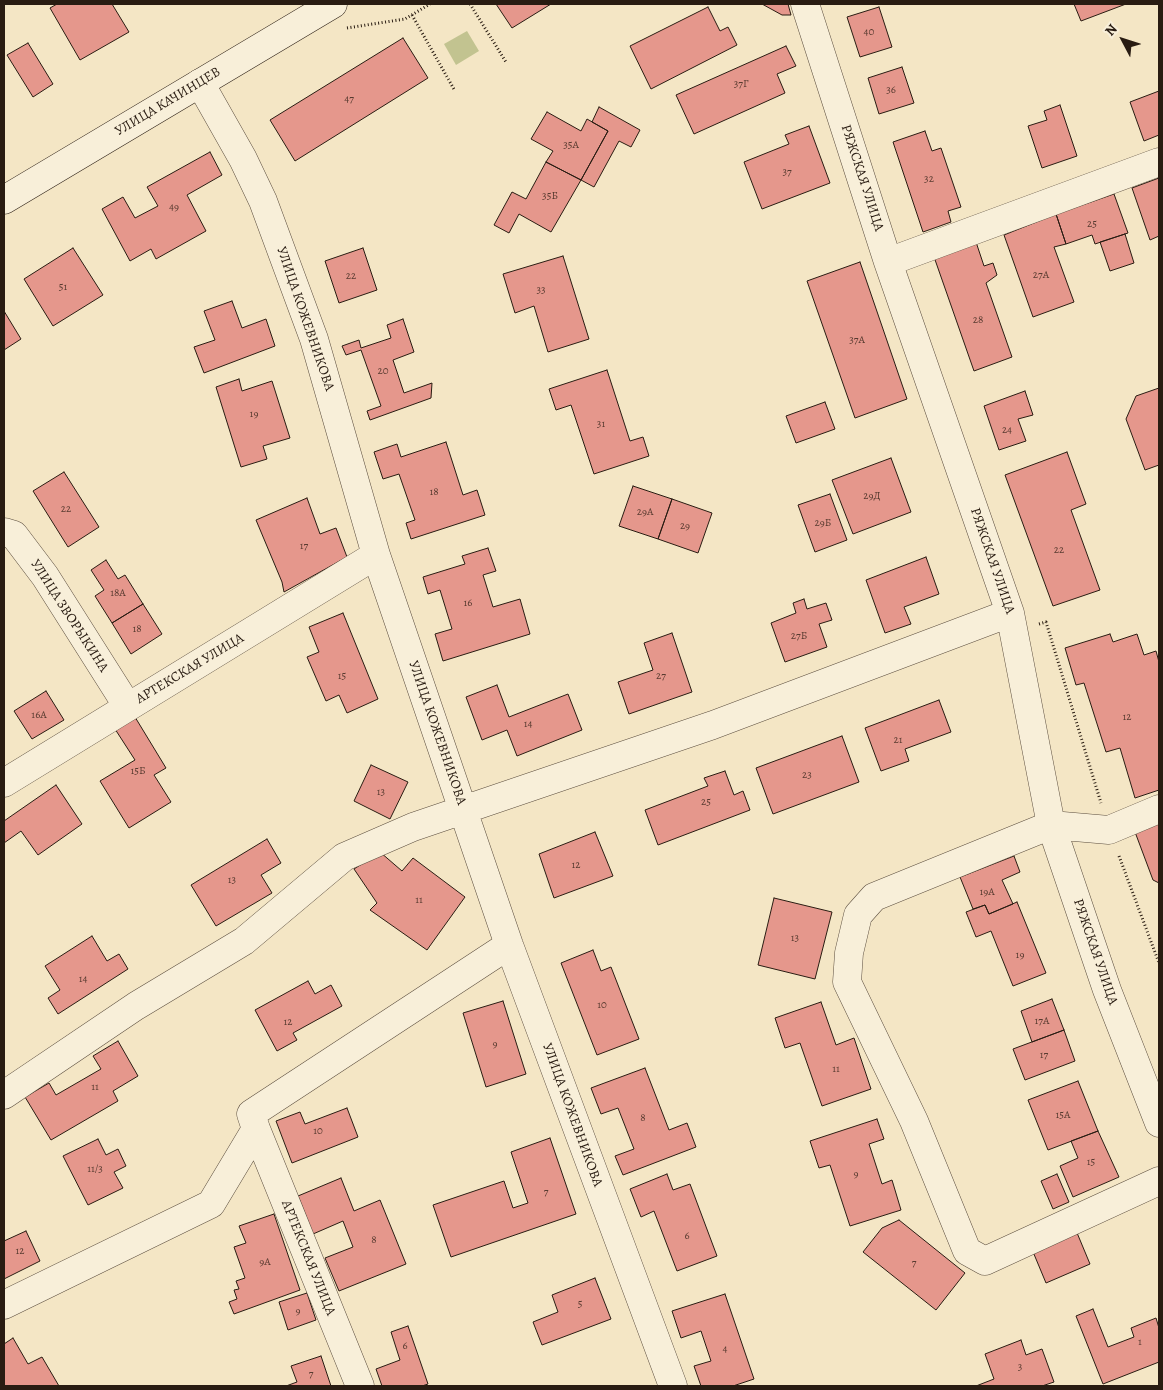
<!DOCTYPE html>
<meta charset="utf-8">
<style>
body{margin:0}
#map{position:relative;width:1163px;height:1390px;overflow:hidden;background:#f4e6c5;font-family:Alegreya,serif}
canvas{display:block}
.frame{position:absolute;inset:0;border:5px solid #291c12;pointer-events:none}
.north{position:absolute;left:1098px;top:15px;width:50px;height:50px;-webkit-text-stroke:4px #f8efd9;paint-order:stroke;rotate:310deg;font-size:14px;font-weight:700;line-height:20px;text-align:center;color:#291c12}
.north::after{content:'';display:block;margin:auto;width:18px;height:22px;background:#291c12;clip-path:polygon(50% 0,100% 100%,50% 72%,0 100%)}
</style>
<div id="map">
<canvas width="1163" height="1390"></canvas>
<div class="frame"></div>
<div class="north">N</div>
</div>
<script>
const g = document.querySelector('canvas').getContext('2d');
g.lineJoin = 'round';
function fillPath(path, color) { g.fillStyle = color; g.fill(path, 'evenodd'); }
const toPath = rows => new Path2D(rows.map(r => 'M' + r).join(''));
function trace(path, color, width, dash) { g.strokeStyle = color; g.lineWidth = width; g.lineCap = dash ? 'butt' : 'round'; g.setLineDash(dash || []); g.stroke(path); }
function drawText(font, color, halo, rows, align = 'center') {
  g.font = font + ' Alegreya,serif'; g.lineWidth = 5; g.setLineDash([]); g.textBaseline = 'middle'; g.strokeStyle = halo; g.fillStyle = color; for (const [text, x, y, turn = 0] of rows) {
    g.save(); g.translate(x, y); g.rotate((+turn || 0) * Math.PI / 180); g.textAlign = isNaN(turn) ? turn : align; if (halo) g.strokeText(text, 0, 0); g.fillText(text, 0, 0); g.restore();
  }
}
const green = toPath([
 [467,31,479,51,456,65,444,44]
]);
const building = toPath([
 [57,4,112,4,129,32,80,60,50,8,57,4],
 [496,4,551,4,512,28,496,4],
 [762,4,788,4,791,15,782,15,762,4],
 [1074,4,1126,4,1081,21,1074,4],
 [708,7,720,31,728,27,737,45,651,89,630,46,708,7],
 [879,7,892,47,860,57,847,17,879,7],
 [403,38,428,78,295,161,270,120,403,38],
 [28,43,53,84,33,97,7,55,28,43],
 [786,46,796,66,777,74,785,93,694,134,676,95,786,46],
 [902,67,914,103,879,114,868,78,902,67],
 [1159,91,1159,135,1144,141,1130,102,1159,91],
 [1060,105,1077,156,1042,168,1028,126,1047,120,1044,111,1060,105],
 [599,107,640,130,631,147,619,141,594,187,581,180,608,131,592,122,599,107],
 [547,112,581,131,587,119,608,131,581,180,546,162,553,151,531,139,547,112],
 [809,126,830,183,762,209,744,162,789,144,785,135,809,126],
 [925,131,932,151,941,148,961,207,948,211,951,222,923,232,893,142,925,131],
 [210,152,222,175,187,195,206,231,156,259,151,249,130,261,102,209,123,197,135,218,158,206,147,187,210,152],
 [546,162,581,180,551,232,519,214,509,233,494,225,512,192,526,199,546,162],
 [1159,178,1159,236,1150,240,1132,188,1159,178],
 [1114,194,1128,233,1095,244,1092,235,1066,244,1056,214,1114,194],
 [1056,214,1066,244,1054,247,1074,302,1033,317,1004,235,1056,214],
 [1125,234,1134,263,1110,271,1100,242,1125,234],
 [975,239,984,266,993,263,997,275,986,283,1012,357,974,371,933,254,975,239],
 [73,248,103,295,53,326,24,279,73,248],
 [363,248,377,290,339,303,325,261,363,248],
 [563,256,589,339,548,352,534,306,515,313,503,274,563,256],
 [860,262,907,399,855,418,807,281,860,262],
 [232,301,242,328,266,319,275,346,204,373,194,347,215,340,204,311,232,301],
 [4,311,21,339,4,350,4,311],
 [403,319,414,352,393,360,404,393,432,383,431,398,370,420,367,411,381,406,361,350,346,355,342,346,359,340,361,348,391,338,387,325,403,319],
 [607,370,630,441,643,437,649,456,594,474,571,405,556,410,549,389,607,370],
 [239,379,242,391,272,381,290,438,263,446,267,459,241,467,216,387,239,379],
 [1159,388,1159,465,1145,470,1126,419,1136,396,1159,388],
 [1025,391,1033,415,1018,419,1026,441,999,450,984,406,1025,391],
 [825,402,835,429,796,443,786,416,825,402],
 [446,442,463,495,477,490,485,515,411,539,406,523,415,520,399,474,383,479,374,452,397,444,401,457,446,442],
 [1067,452,1086,504,1071,510,1100,590,1053,606,1005,475,1067,452],
 [891,458,911,512,853,534,832,480,891,458],
 [64,472,99,527,68,547,33,491,64,472],
 [633,486,672,499,658,539,619,526,633,486],
 [830,494,847,540,815,552,798,505,830,494],
 [307,498,320,534,336,528,347,557,284,592,282,582,256,520,307,498],
 [672,499,712,513,698,553,658,539,672,499],
 [488,548,496,571,483,575,493,607,520,599,530,634,443,661,435,634,452,629,440,590,428,594,423,577,465,564,462,556,488,548],
 [926,557,939,594,904,607,911,624,885,633,866,580,926,557],
 [106,560,118,579,125,575,143,604,112,623,95,596,104,590,91,570,106,560],
 [804,599,807,609,826,603,832,620,819,624,827,647,785,662,771,623,796,613,793,603,804,599],
 [143,604,162,634,131,654,112,623,143,604],
 [343,613,378,699,347,713,339,695,326,701,307,657,319,652,309,627,343,613],
 [672,633,692,692,629,714,618,682,653,670,644,643,672,633],
 [1110,634,1113,642,1137,634,1144,655,1156,651,1159,662,1159,790,1135,798,1120,748,1106,752,1084,683,1076,685,1065,648,1110,634],
 [497,685,509,717,568,694,582,730,517,756,507,730,482,740,466,697,497,685],
 [46,691,64,720,32,739,14,711,46,691],
 [939,700,951,732,905,749,909,761,881,771,865,728,939,700],
 [135,717,166,768,154,775,171,802,129,828,100,781,135,760,115,729,135,717],
 [842,736,859,782,773,814,756,768,842,736],
 [371,765,408,782,390,819,354,801,371,765],
 [725,771,734,795,743,791,750,810,658,845,645,810,708,786,704,778,725,771],
 [56,785,82,824,38,855,21,831,4,843,4,821,56,785],
 [1159,823,1159,883,1153,880,1135,832,1159,823],
 [595,832,613,876,554,898,539,854,595,832],
 [267,839,281,863,261,875,272,893,216,926,191,885,267,839],
 [380,852,402,871,413,858,465,897,427,950,370,910,377,903,354,869,380,852],
 [1014,856,1020,872,1002,880,1013,904,989,914,985,905,973,909,960,877,1014,856],
 [774,898,832,912,815,979,758,965,774,898],
 [1017,902,1046,973,1013,986,991,931,976,937,966,912,985,905,989,914,1017,902],
 [92,936,107,961,119,954,128,969,58,1014,48,998,60,990,45,966,92,936],
 [593,950,601,971,611,967,639,1039,597,1055,561,963,593,950],
 [308,981,315,994,331,985,342,1006,293,1033,297,1040,277,1051,255,1010,308,981],
 [1052,999,1064,1030,1032,1042,1021,1011,1052,999],
 [503,1001,526,1074,486,1087,463,1013,503,1001],
 [821,1002,836,1045,854,1038,871,1089,822,1106,800,1043,785,1048,775,1018,821,1002],
 [1064,1030,1075,1061,1025,1080,1013,1049,1064,1030],
 [118,1041,138,1076,113,1091,118,1101,51,1140,25,1097,49,1083,56,1095,101,1069,93,1056,118,1041],
 [645,1068,669,1130,687,1123,696,1147,623,1175,615,1156,634,1149,618,1108,601,1114,591,1088,645,1068],
 [1078,1081,1098,1131,1048,1150,1028,1100,1078,1081],
 [347,1108,358,1137,292,1163,276,1121,300,1112,305,1124,347,1108],
 [877,1119,884,1139,869,1144,882,1184,892,1180,901,1210,850,1226,830,1165,819,1168,810,1141,877,1119],
 [1098,1131,1119,1177,1073,1197,1060,1166,1078,1158,1071,1141,1098,1131],
 [550,1138,576,1214,451,1257,433,1205,504,1181,513,1208,528,1203,511,1152,550,1138],
 [98,1139,106,1155,118,1149,126,1166,114,1172,123,1188,88,1205,63,1156,98,1139],
 [667,1174,673,1190,690,1184,717,1256,677,1271,654,1211,641,1217,630,1189,667,1174],
 [1057,1174,1069,1202,1053,1209,1041,1181,1057,1174],
 [341,1178,354,1211,380,1200,406,1264,339,1291,325,1258,353,1247,343,1221,313,1234,298,1196,341,1178],
 [274,1214,300,1290,234,1314,229,1302,237,1299,234,1290,239,1289,236,1281,245,1278,234,1247,246,1243,239,1226,274,1214],
 [899,1220,965,1273,936,1310,863,1252,882,1228,899,1220],
 [1075,1228,1090,1264,1046,1283,1031,1247,1075,1228],
 [26,1231,40,1261,4,1279,4,1241,26,1231],
 [595,1278,611,1319,542,1345,533,1322,558,1312,552,1295,595,1278],
 [307,1293,316,1320,288,1330,279,1302,307,1293],
 [725,1294,754,1379,733,1386,701,1386,694,1366,711,1361,701,1331,681,1338,672,1311,725,1294],
 [1093,1309,1108,1347,1134,1337,1131,1328,1156,1318,1159,1328,1159,1362,1103,1384,1076,1316,1093,1309],
 [408,1326,428,1384,422,1386,382,1386,376,1369,400,1360,391,1332,408,1326],
 [13,1338,28,1364,42,1357,59,1386,4,1386,4,1344,13,1338],
 [1021,1340,1026,1355,1042,1349,1054,1382,1042,1386,976,1386,994,1379,985,1354,1021,1340],
 [321,1356,331,1386,286,1386,297,1382,291,1366,321,1356]
]);
const path = toPath([
 [470,4,506,62],
 [412,15,455,91],
 [347,28,405,19,430,4],
 [1039,624,1046,622,1101,803],
 [1119,856,1159,963]
]);
const street = toPath([
 [805,4,888,262,1010,613,1051,825,1107,990,1159,1123],
 [200,83,243,159,263,201,314,339,376,555,509,945,673,1386],
 [888,262,1159,162],
 [4,532,14,535,45,576,128,707],
 [4,783,376,555],
 [1159,809,1109,830,1051,825,874,897,858,915,849,953,847,982,914,1121,967,1251,985,1261,1159,1181],
 [4,1095,136,1006,244,941,344,857,413,827,713,725,1010,613],
 [256,1129,360,1386],
 [4,1305,211,1204,256,1129,251,1114,509,945]
]);
const secondary = toPath([
 [4,200,333,4]
]);
const numberNames = [
 ["40",869,32],
 ["37Г",741,84],
 ["36",891,90],
 ["47",349,99],
 ["35А",571,145],
 ["37",787,172],
 ["32",929,179],
 ["35Б",550,196],
 ["49",174,207],
 ["25",1092,224],
 ["27А",1041,275],
 ["22",351,276],
 ["51",63,287],
 ["33",541,290],
 ["28",978,320],
 ["37А",857,340],
 ["20",383,371],
 ["19",254,414],
 ["31",601,424],
 ["24",1007,430],
 ["18",434,492],
 ["29Д",872,496],
 ["22",66,509],
 ["29А",645,512],
 ["29Б",823,523],
 ["29",685,526],
 ["17",304,546],
 ["22",1059,550],
 ["18А",118,593],
 ["16",468,603],
 ["18",137,629],
 ["27Б",799,636],
 ["15",342,676],
 ["27",661,676],
 ["16А",39,715],
 ["12",1127,717],
 ["14",528,724],
 ["21",898,740],
 ["15Б",138,771],
 ["23",807,775],
 ["13",381,792],
 ["25",706,802],
 ["12",576,865],
 ["13",232,880],
 ["19А",987,892],
 ["11",419,900],
 ["13",795,938],
 ["19",1020,955],
 ["14",83,979],
 ["10",602,1005],
 ["17А",1042,1021],
 ["12",288,1022],
 ["9",495,1044],
 ["17",1044,1055],
 ["11",836,1069],
 ["11",95,1087],
 ["15А",1063,1115],
 ["8",643,1118],
 ["10",318,1131],
 ["15",1091,1162],
 ["11/3",95,1169],
 ["9",856,1174],
 ["7",546,1192],
 ["6",687,1236],
 ["8",374,1240],
 ["12",20,1251],
 ["9А",265,1262],
 ["7",914,1263],
 ["5",580,1304],
 ["9",298,1311],
 ["1",1140,1342],
 ["6",405,1346],
 ["4",725,1349],
 ["3",1020,1367],
 ["7",311,1374]
];
const streetNames = [
 ["УЛИЦА КАЧИНЦЕВ",168,102,-31],
 ["РЯЖСКАЯ УЛИЦА",862,178,72],
 ["УЛИЦА КОЖЕВНИКОВА",305,319,71],
 ["РЯЖСКАЯ УЛИЦА",992,561,71],
 ["УЛИЦА ЗВОРЫКИНА",69,616,57],
 ["АРТЕКСКАЯ УЛИЦА",190,669,-31],
 ["УЛИЦА КОЖЕВНИКОВА",437,733,71],
 ["РЯЖСКАЯ УЛИЦА",1095,952,71],
 ["УЛИЦА КОЖЕВНИКОВА",572,1115,70],
 ["АРТЕКСКАЯ УЛИЦА",308,1258,68]
];
fillPath(green, '#c2c390');
fillPath(building, '#e5978c');
trace(building, '#291c12', 1);
trace(street, '#5c4e3f', 29);
trace(secondary, '#291c12', 29);
trace(path, '#291c12', 3, [1, 2.5]);
trace(street, '#f8efd9', 28);
trace(secondary, '#f8efd9', 28);
drawText('11px', '#583b30', null, numberNames);
drawText('14px', '#291c12', '#f8efd9', streetNames);
</script>
